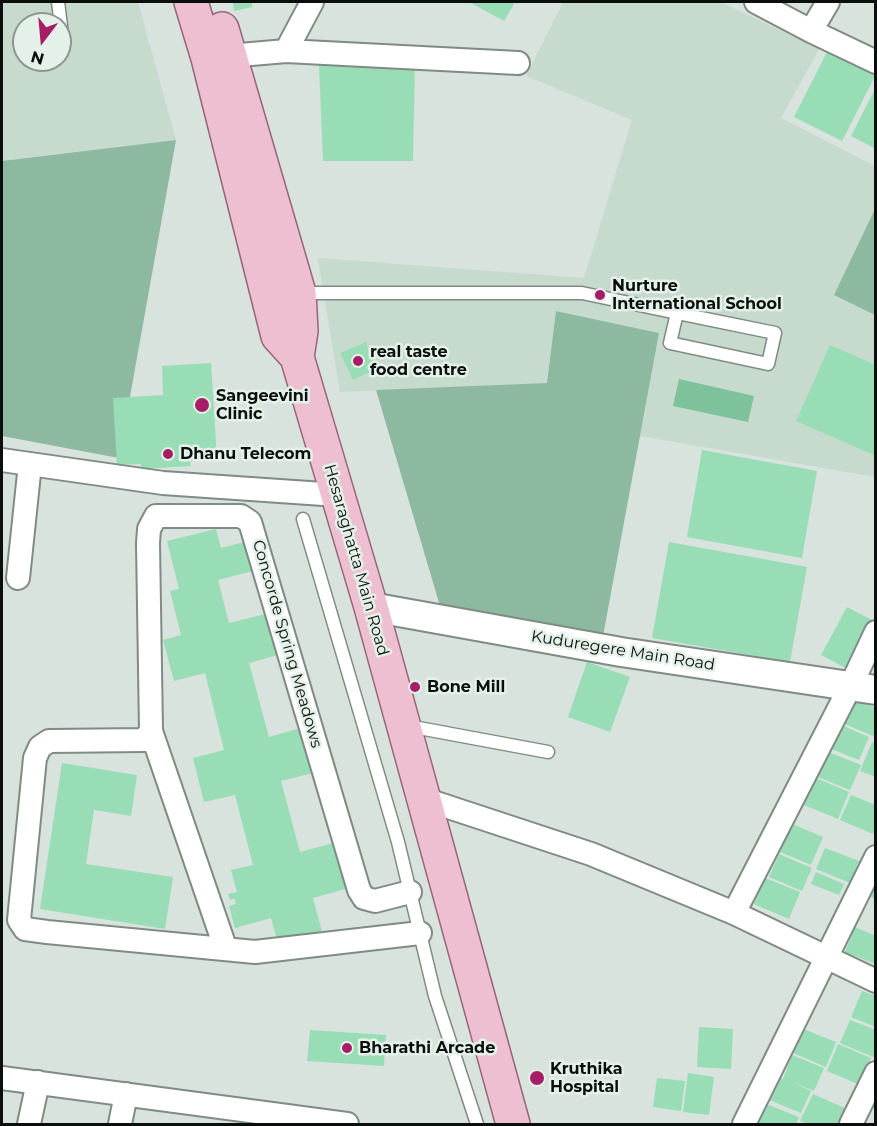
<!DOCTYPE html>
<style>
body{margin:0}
#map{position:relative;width:877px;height:1126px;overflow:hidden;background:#d7e3dc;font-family:Montserrat,sans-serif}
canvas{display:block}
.frame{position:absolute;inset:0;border:3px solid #0a0e0c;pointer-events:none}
.north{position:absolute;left:12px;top:12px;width:60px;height:60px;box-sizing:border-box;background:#e4f1e9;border:2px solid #8d9691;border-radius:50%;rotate:196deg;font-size:16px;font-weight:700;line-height:24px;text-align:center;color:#0a0e0c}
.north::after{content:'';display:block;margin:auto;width:21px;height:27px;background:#a61e67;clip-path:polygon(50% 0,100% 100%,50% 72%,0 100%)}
</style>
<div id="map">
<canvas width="877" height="1126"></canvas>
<div class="frame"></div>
<div class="north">N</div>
</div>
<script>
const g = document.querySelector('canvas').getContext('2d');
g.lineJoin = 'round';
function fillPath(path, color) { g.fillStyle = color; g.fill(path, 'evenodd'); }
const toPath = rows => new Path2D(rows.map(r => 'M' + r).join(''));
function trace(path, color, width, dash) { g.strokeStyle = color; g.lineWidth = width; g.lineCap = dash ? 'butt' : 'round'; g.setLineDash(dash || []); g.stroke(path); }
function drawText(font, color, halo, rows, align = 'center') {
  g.font = font + ' Montserrat,sans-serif'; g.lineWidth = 5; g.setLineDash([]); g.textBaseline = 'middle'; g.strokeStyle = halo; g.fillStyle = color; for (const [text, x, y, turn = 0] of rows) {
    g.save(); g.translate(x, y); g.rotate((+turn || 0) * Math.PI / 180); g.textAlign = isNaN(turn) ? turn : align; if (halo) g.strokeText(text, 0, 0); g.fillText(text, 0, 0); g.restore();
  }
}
const built = toPath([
 [2,2,138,2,176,140,2,161],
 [24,24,60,24,60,60,24,60],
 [563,2,721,2,819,49,781,118,875,166,875,477,640,436,659,333,556,311,547,383,340,392,318,258,584,278,632,120,526,76]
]);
const green = toPath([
 [176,140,119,458,2,436,2,161],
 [875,209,875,315,834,295],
 [556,311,659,333,603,636,440,606,376,390,547,383]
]);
const water = toPath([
 [679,379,754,396,748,422,673,406]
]);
const building = toPath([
 [233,2,252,2,252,7,234,11],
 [469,2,515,2,504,21],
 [828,50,876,74,842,141,794,117],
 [415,63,413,161,323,161,319,65],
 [876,87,876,149,851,136],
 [366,342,374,370,353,380,340,353],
 [830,345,876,365,876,456,796,421],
 [211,363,217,460,190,461,191,466,141,469,141,464,117,465,113,398,163,395,162,366],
 [702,450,817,471,802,558,687,537],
 [216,529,221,548,252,540,260,569,218,580,229,623,270,613,281,654,249,663,269,737,301,728,313,773,281,781,300,852,337,842,349,888,313,898,323,935,279,947,271,918,235,928,229,906,236,904,235,899,230,900,228,894,237,892,231,870,253,865,235,795,204,802,193,758,224,750,205,673,174,681,163,640,181,635,170,591,179,589,167,541],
 [669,542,807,567,790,662,652,638],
 [847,607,872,620,846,668,821,655],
 [587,662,630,677,610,732,568,717],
 [850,698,876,708,876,729,873,736,840,722],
 [839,724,869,737,859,760,829,748],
 [872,742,876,744,876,777,860,771],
 [828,752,861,765,850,790,818,777],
 [62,763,137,775,131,816,94,810,86,864,173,877,165,929,40,909],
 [816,778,849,792,838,819,804,805],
 [851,795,876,805,876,827,873,834,840,820],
 [790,823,823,837,811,865,778,851],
 [825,848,859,861,850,883,816,869],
 [779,854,812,868,802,891,769,877],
 [816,872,844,884,839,895,811,884],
 [765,878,800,892,789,919,754,904],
 [876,879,876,899,868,896],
 [855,927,876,936,876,964,845,952],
 [862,991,876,996,876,1027,851,1017],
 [850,1020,876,1030,876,1051,873,1057,840,1043],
 [699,1027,733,1029,731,1069,697,1067],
 [803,1029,836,1042,826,1067,793,1053],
 [310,1030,386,1035,384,1066,307,1061],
 [838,1044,871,1058,860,1085,827,1071],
 [792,1055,824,1068,814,1091,788,1080,811,1091,801,1113,769,1100,779,1077,783,1079],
 [688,1073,714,1077,709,1115,683,1112],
 [657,1078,685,1081,681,1111,653,1107],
 [813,1094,849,1110,842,1124,809,1124,800,1121],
 [766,1104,799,1117,796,1124,757,1124]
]);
const service = toPath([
 [58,2,63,42],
 [300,293,582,293,677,313,775,333,768,364,670,343,677,313],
 [303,519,398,842,435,996,477,1124],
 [408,726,548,752]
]);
const minor = toPath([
 [756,2,811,31,876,62],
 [811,31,828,2],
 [286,51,312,2],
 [217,57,286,51,518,63],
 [2,460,163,483,338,495],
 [18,578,30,464],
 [151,731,225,947],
 [424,799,591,854,734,913,876,981],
 [410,892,375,901,364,898,359,890,250,522,241,516,156,516,149,529,148,543,151,731,144,740,49,741,40,747,35,758,19,920,25,929,47,932,255,952,420,933],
 [734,913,853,681,876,632],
 [2,1078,347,1124],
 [29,1124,38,1082],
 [120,1124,126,1094],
 [744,1124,876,857],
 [851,1124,876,1073]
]);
const tertiary = toPath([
 [371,607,621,652,876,690]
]);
const primary = toPath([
 [191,2,208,58,278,336,297,357,371,607,513,1124],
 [222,29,299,293,301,331,297,357]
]);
const markers = [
 [600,295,6,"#a61e67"],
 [358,361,6,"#a61e67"],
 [202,405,8,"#a61e67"],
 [168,454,6,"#a61e67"],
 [415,687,6,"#a61e67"],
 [347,1048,6,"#a61e67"],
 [537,1078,8,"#a61e67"]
];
const poiNames = [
 ["Nurture",612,286],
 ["International School",612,304],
 ["real taste",370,352],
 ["food centre",370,370],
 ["Sangeevini",216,396],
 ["Clinic",216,414],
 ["Dhanu Telecom",180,454],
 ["Bone Mill",427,687],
 ["Bharathi Arcade",359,1048],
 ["Kruthika",550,1069],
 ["Hospital",550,1087]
];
const streetNames = [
 ["Hesaraghatta Main Road",356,560,74],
 ["Concorde Spring Meadows",287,644,74],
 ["Kuduregere Main Road",623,651,9]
];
fillPath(built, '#c7dace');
fillPath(green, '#8cb99f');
fillPath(water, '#7dc29b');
fillPath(building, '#98ddb6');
trace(service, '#808b84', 15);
trace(minor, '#808b84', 26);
trace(tertiary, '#808b84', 32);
trace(primary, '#966579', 36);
trace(service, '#fff', 12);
trace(minor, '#fff', 22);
trace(tertiary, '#fff', 28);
trace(primary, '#eebfd1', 33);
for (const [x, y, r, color] of markers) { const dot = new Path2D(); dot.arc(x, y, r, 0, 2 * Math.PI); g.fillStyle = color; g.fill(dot); trace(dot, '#e4f1e9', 2); }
drawText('bold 16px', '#0a0e0c', '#e4f1e9', poiNames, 'left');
drawText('16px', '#0a0e0c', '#e4f1e9', streetNames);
</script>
